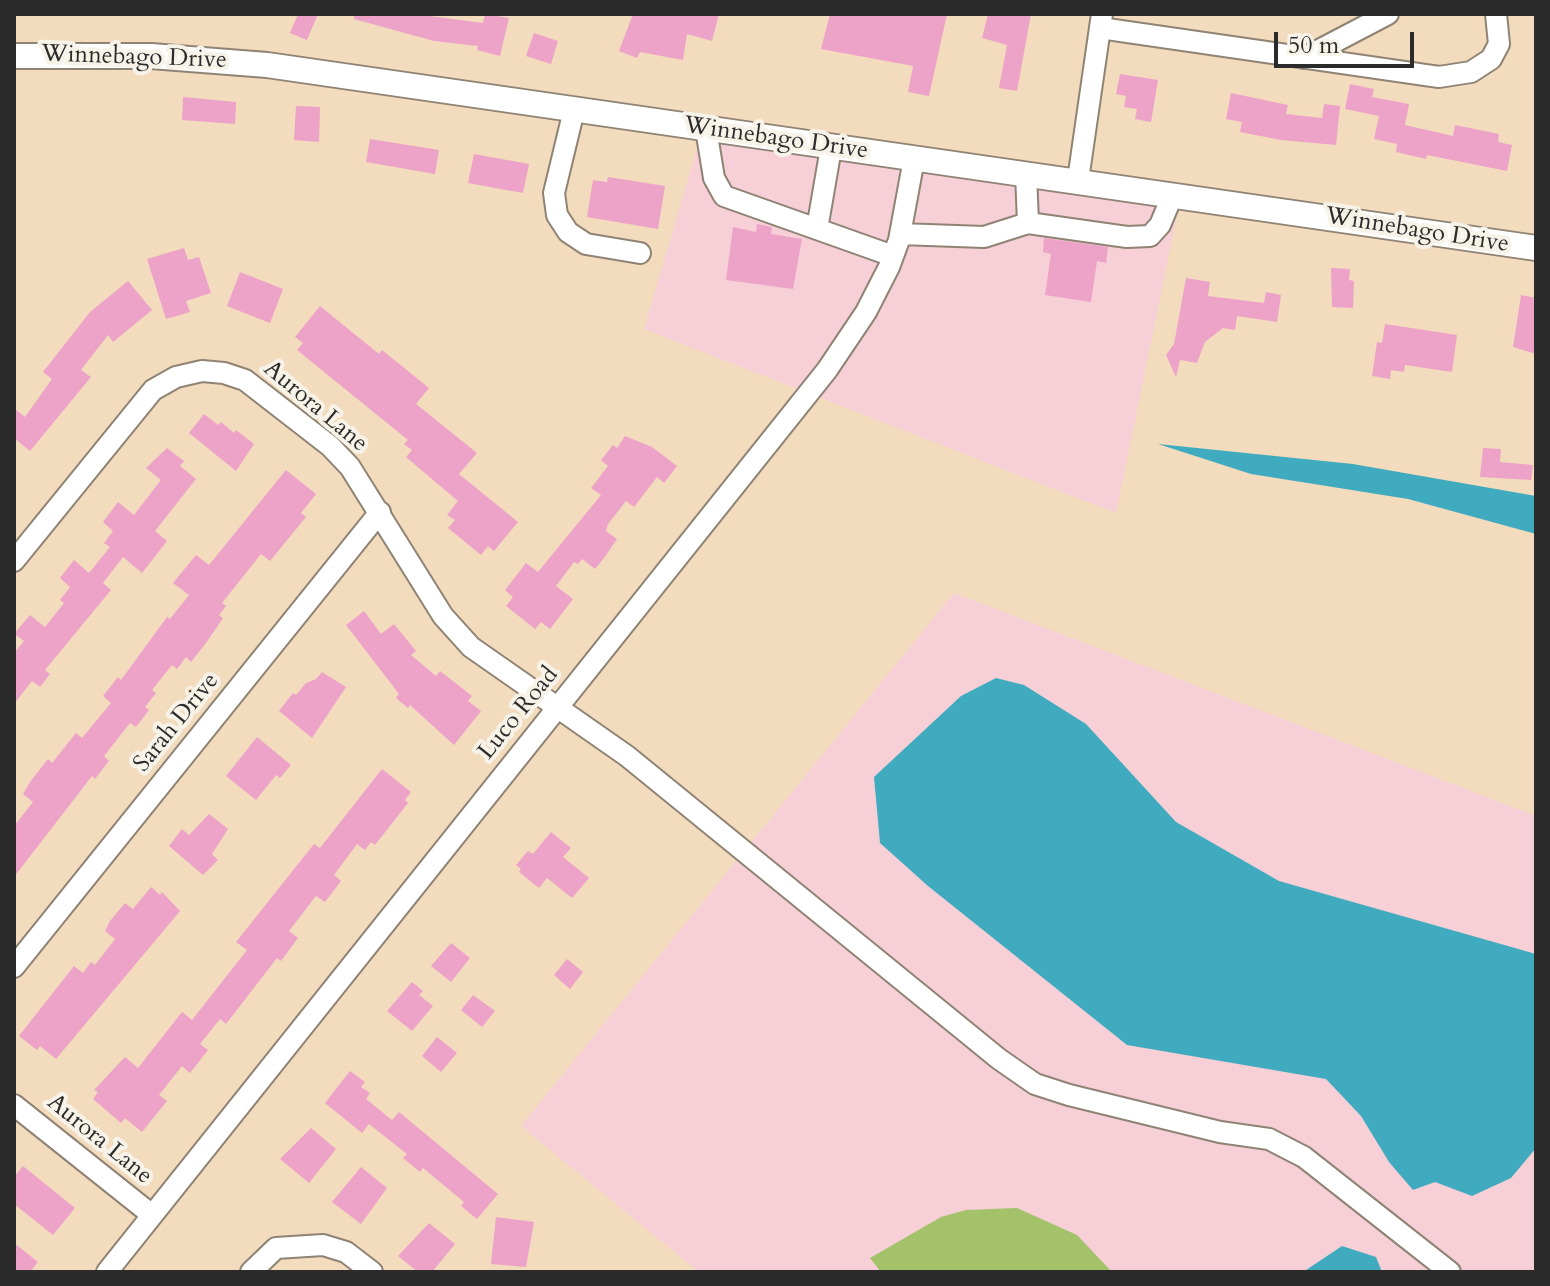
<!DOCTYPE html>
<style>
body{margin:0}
#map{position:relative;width:1550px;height:1286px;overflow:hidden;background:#f3dbbe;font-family:Cardo,serif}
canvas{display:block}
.frame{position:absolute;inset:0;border:16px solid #2b2b2b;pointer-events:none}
.scale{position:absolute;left:1274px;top:32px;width:140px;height:36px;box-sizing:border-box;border:4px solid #2b2b2b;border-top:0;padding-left:10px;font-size:24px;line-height:28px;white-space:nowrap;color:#2b2b2b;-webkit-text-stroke:6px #f7f3e8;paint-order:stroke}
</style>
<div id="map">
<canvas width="1550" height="1286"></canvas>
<div class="frame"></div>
<div class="scale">50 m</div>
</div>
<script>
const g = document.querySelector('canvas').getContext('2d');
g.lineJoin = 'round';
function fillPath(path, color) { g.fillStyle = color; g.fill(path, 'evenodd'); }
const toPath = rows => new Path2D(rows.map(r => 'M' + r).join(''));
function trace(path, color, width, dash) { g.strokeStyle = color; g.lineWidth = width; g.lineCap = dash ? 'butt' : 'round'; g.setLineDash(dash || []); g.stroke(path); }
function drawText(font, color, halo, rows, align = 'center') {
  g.font = font + ' Cardo,serif'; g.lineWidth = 8; g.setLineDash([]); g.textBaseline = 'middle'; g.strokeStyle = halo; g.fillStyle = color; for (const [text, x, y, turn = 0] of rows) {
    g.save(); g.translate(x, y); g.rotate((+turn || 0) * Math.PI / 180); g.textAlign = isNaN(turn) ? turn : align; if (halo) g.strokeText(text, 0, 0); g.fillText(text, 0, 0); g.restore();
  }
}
const built = toPath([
 [703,129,1181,195,1116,513,644,329],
 [954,593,1536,816,1536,1272,699,1272,521,1126]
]);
const green = toPath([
 [1017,1208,1077,1235,1112,1272,881,1272,870,1258,941,1217,966,1210]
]);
const water = toPath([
 [1158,444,1353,464,1536,496,1536,534,1408,499,1251,474],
 [996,678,1024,685,1086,724,1176,822,1279,881,1536,954,1536,1148,1511,1178,1472,1196,1435,1182,1413,1190,1389,1162,1361,1116,1326,1079,1127,1045,928,886,880,843,874,777,961,696],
 [1342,1246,1376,1257,1382,1272,1303,1272]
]);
const building = toPath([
 [298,14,318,14,307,40,290,33],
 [354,14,415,14,483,23,485,14,509,18,500,56,477,50,478,46,434,41,354,19],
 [633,14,719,14,712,41,687,34,683,60,640,52,637,58,619,51],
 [830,14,947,14,929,96,908,92,913,66,821,49],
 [988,14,1031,14,1017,91,999,88,1007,45,982,38],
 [534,33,558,41,551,64,526,56],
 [1120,74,1158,80,1151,122,1135,119,1137,109,1124,107,1126,96,1116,94],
 [1350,84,1374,89,1372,97,1409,104,1405,125,1453,136,1455,125,1499,134,1498,142,1512,145,1507,171,1427,155,1426,159,1396,152,1397,144,1374,139,1379,116,1345,109],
 [1231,93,1288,105,1286,114,1322,118,1324,104,1340,106,1336,145,1281,140,1240,132,1242,122,1226,119],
 [183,97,236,102,235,124,182,120],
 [296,106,320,107,319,142,294,140],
 [370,139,439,150,435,174,366,162],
 [474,154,529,164,523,193,468,183],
 [608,177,665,186,658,229,587,217,593,180,607,182],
 [757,224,772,227,771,234,802,239,793,289,726,280,733,227,756,232],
 [1044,238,1108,247,1106,263,1097,261,1091,302,1045,295,1051,254,1043,252],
 [184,248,188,260,199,257,211,293,186,301,190,312,166,319,147,259],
 [1331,268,1350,269,1349,280,1354,281,1353,308,1332,307],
 [240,272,283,289,270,323,227,306],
 [1186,278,1210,282,1208,296,1264,303,1266,292,1281,295,1277,322,1237,316,1235,330,1223,328,1205,342,1197,363,1180,360,1176,377,1166,355,1174,344],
 [128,281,152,310,113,342,108,335,81,370,91,377,30,451,14,438,14,408,25,417,52,379,43,372,90,312],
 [1521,295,1536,298,1536,354,1513,347],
 [320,306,379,354,382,350,429,388,416,404,477,453,459,474,518,522,494,551,488,546,481,555,448,528,455,520,447,515,458,501,406,457,412,450,404,444,408,440,297,350,303,343,295,337],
 [1385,324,1457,335,1452,372,1405,365,1404,372,1391,370,1390,379,1372,376,1377,342,1382,343],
 [204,414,218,425,221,422,234,433,236,430,254,444,236,471,189,433],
 [625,436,652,447,677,466,664,483,657,477,634,507,626,501,608,524,606,531,617,539,604,558,595,569,582,559,578,564,574,562,556,586,573,599,550,629,541,622,535,629,506,606,513,597,505,590,526,563,538,572,601,495,591,488,608,466,601,460,613,445,617,448],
 [167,448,184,461,180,466,196,479,155,531,167,541,142,573,123,557,103,583,111,590,45,670,50,674,40,687,32,681,14,704,14,653,24,641,14,634,30,615,45,627,64,603,60,600,70,587,60,578,74,560,89,573,110,547,104,543,113,531,103,522,118,502,134,515,161,480,146,468],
 [1483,448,1501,449,1500,462,1533,465,1531,480,1480,477],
 [286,470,316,494,301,513,306,517,270,561,261,554,222,603,226,606,219,615,223,618,206,643,191,662,186,657,177,669,172,665,152,690,156,693,145,707,149,710,136,727,130,723,104,756,109,761,95,779,92,776,14,877,14,826,33,802,23,794,30,782,48,759,52,763,76,733,82,738,111,703,103,696,118,677,121,680,167,617,170,619,189,595,173,583,196,555,209,565],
 [364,611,381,634,394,624,416,651,411,655,436,676,440,671,472,696,468,701,481,711,454,745,410,705,408,708,396,698,399,694,346,625],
 [322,672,346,687,312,738,279,711,293,693,296,695,306,683,316,679],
 [257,737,291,765,280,778,276,775,256,800,226,776],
 [382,769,411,792,405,800,408,803,375,845,371,842,365,850,357,844,334,875,341,881,325,902,316,896,289,931,298,938,281,961,277,958,226,1024,220,1019,200,1044,208,1050,190,1073,182,1066,159,1095,167,1101,142,1132,125,1118,121,1123,93,1099,98,1092,94,1090,125,1057,138,1068,182,1012,192,1020,247,950,236,942,314,844,320,848],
 [209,814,228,829,212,854,218,860,203,875,169,846,182,829,189,835],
 [551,832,571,848,563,857,589,878,572,898,547,878,539,888,519,872,521,869,516,865,528,851,533,854],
 [151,887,160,895,162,892,180,911,56,1059,40,1046,37,1050,19,1036,74,966,83,973,91,962,95,965,115,939,105,931,110,921,125,903,133,909],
 [451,943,470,958,451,982,431,966],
 [567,959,583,972,570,989,554,975],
 [412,982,423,991,419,995,433,1006,412,1031,387,1011],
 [473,995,495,1011,482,1027,461,1010],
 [437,1037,457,1053,441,1072,422,1056],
 [350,1071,365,1082,361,1087,370,1093,366,1099,392,1120,399,1112,498,1194,477,1219,461,1206,464,1202,423,1168,420,1172,403,1158,407,1154,369,1124,362,1133,325,1103],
 [311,1128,336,1149,309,1183,280,1159],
 [23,1166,75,1208,53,1235,14,1204,14,1177],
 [361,1167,387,1188,361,1224,332,1202],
 [496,1217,534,1222,526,1267,491,1264],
 [429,1223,455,1244,432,1272,418,1272,398,1256],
 [14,1243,38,1262,30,1272,14,1272]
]);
const minor = toPath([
 [1100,28,1439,77,1471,72,1491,59,1499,44,1496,14],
 [1304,58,1388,14],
 [574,110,554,193,557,215,568,232,586,244,640,253],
 [706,129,714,178,724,196,893,256],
 [1026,173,1028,223],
 [1078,180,1102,14],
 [817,229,831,148],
 [900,234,984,237,1028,223,1127,237,1150,236,1160,225,1173,194],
 [14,561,153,390,176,377,202,371,224,373,245,380,330,446,350,467,443,616,471,647,627,756,999,1059,1035,1084,1069,1095,1220,1132,1269,1139,1304,1157,1450,1272],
 [14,967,380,512],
 [14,1105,152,1215],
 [107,1272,827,370,866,312,889,267,899,240,914,159],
 [251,1272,276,1248,323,1245,346,1252,372,1272]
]);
const major = toPath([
 [14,56,151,56,267,65,1536,248]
]);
const streetNames = [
 ["Winnebago Drive",134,58,2],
 ["Winnebago Drive",776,139,8],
 ["Winnebago Drive",1417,231,9],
 ["Aurora Lane",315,407,40],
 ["Luco Road",519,714,-51],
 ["Sarah Drive",177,723,-51],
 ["Aurora Lane",99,1140,39]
];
fillPath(built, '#f6cfd7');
fillPath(green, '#a3c26a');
fillPath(water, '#40abbf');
fillPath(building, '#eda2c7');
trace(minor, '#8f8374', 24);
trace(major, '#8f8374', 28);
trace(minor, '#fff', 20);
trace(major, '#fff', 24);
drawText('24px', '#2b2b2b', '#f7f3e8', streetNames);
</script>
